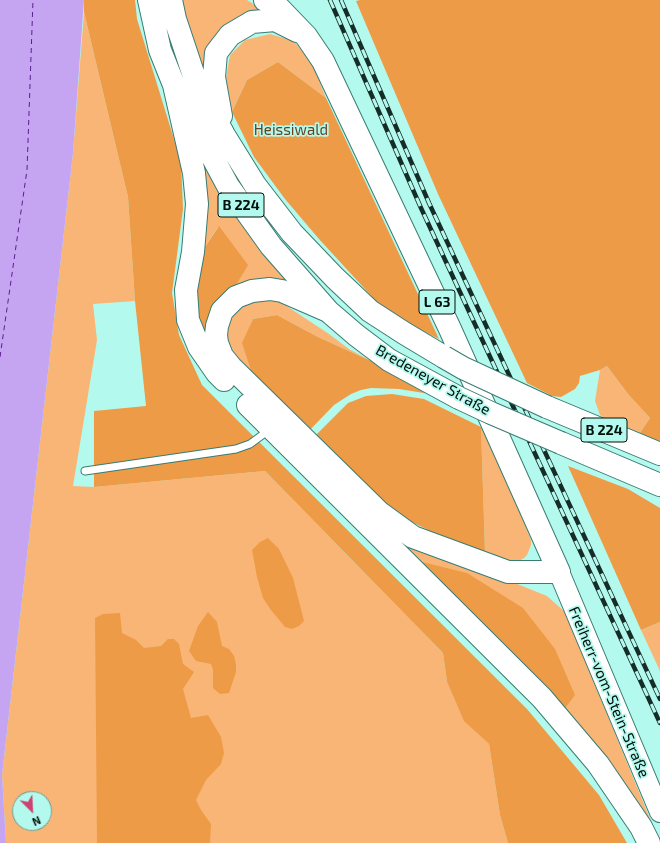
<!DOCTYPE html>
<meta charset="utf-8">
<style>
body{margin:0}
#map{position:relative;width:660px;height:843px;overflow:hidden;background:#b4f9ed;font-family:"Exo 2",sans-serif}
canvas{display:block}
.north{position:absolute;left:12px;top:791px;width:40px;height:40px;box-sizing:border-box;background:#b4f9ed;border:1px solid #6c9c93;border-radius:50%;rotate:156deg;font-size:11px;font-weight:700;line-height:16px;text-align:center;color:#00100d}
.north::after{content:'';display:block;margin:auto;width:14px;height:18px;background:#ce4273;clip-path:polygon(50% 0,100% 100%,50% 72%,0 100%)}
</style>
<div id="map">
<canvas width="660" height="843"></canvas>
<div class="north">N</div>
</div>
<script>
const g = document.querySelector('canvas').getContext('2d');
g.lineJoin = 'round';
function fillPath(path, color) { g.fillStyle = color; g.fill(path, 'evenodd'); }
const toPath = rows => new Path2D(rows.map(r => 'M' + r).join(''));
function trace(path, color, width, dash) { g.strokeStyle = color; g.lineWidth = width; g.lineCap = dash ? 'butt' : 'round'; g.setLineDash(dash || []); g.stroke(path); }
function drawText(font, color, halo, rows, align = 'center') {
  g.font = font + ' "Exo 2",sans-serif'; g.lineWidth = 3.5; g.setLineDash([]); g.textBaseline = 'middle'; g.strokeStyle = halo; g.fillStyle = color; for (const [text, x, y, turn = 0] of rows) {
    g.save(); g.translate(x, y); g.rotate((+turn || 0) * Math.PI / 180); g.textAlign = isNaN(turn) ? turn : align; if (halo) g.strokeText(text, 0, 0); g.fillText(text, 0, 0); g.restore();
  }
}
const green = toPath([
 [180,0,247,0,269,14,245,18,204,76],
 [84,12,128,197,135,301,93,304,97,340,73,486,94,487,265,471,443,653,447,682,464,720,489,744,500,815,508,843,6,843,2,775,73,153],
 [20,799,44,799,44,823,20,823],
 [270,34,294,41,313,65,326,98,278,62,247,80,232,112,226,78,230,55,245,40],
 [196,148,304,295,232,292,218,227,195,262],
 [267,301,277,301,285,305,329,334,349,349,371,361,318,337,277,315,253,319,243,343,255,383,247,375,227,344,227,329,233,315,243,305,250,302],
 [607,366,628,394,650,418,638,436,617,427,600,415,595,401,600,370],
 [481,427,506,478,531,540,531,545,527,555,524,558,514,564,485,552],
 [378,526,411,541,547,596,565,612,660,843,658,843,414,560],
 [660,622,660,671,641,630]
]);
const forest = toPath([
 [84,0,135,0,137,19,181,162,183,209,172,293,179,335,202,385,527,709,599,795,627,843,508,843,500,815,489,744,464,721,447,682,443,653,265,471,94,487,94,411,146,406,135,301,128,197,84,12],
 [360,0,660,0,660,443,638,436,650,418,628,394,607,366,600,370,580,376,579,383,575,389,561,397,552,396,527,383,438,194,356,1],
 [278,62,326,98,439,339,387,313,319,239,285,199,254,157,232,112,247,80],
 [219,226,248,265,232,292,211,343,194,319,195,262],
 [277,315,318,337,371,361,415,384,430,394,399,389,371,388,361,390,351,394,334,405,306,434,255,383,242,343,253,319],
 [392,394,424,399,481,427,485,552,432,532,394,513,312,439,348,403,366,396],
 [568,466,628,489,660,508,660,622,641,630],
 [268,538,279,549,293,578,304,621,299,626,292,629,285,627,271,610,263,598,257,577,252,550,260,542],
 [414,560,467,573,523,608,555,649,575,695,563,711],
 [208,612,217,622,222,646,229,649,234,656,236,664,236,672,229,693,220,694,213,688,213,670,211,664,196,661,189,651,198,626],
 [120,613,122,633,136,640,144,648,161,646,168,639,174,639,179,644,183,664,194,672,183,689,191,718,208,715,221,737,224,753,221,764,206,780,196,800,201,810,211,824,210,843,97,843,95,618,103,614]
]);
const water = toPath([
 [0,0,84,0,73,153,2,775,6,843,0,843]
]);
const ferry = toPath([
 [0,357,27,170,33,0]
]);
const lane = toPath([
 [85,471,236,449,250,444,269,430]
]);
const secondary = toPath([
 [559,572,660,812]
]);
const primary = toPath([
 [149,0,160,50,174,85,228,186,271,246,328,311,356,335,389,360,459,398],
 [171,0,175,19,197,85,224,135,255,185,292,233,335,278,370,311,404,333,444,357],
 [265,0,279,8,306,36,323,61,450,329,559,572,508,572,413,537,380,513,231,367,222,356,217,343,216,335,217,326,222,311,236,297,252,291,270,289,282,291,328,311],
 [174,85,194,173,197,204,193,252,186,290,188,320,199,347,217,373,224,380],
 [221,116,214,77,216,53,230,35,252,22,275,20,297,31],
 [248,405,542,698,598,764,641,827,649,843],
 [547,407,660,454],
 [561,443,660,485]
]);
const rail = toPath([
 [330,0,421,208,660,723],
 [341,0,429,203,660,699]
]);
const primaryBridge = toPath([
 [444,357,463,368,547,407],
 [459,398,491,413,561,443]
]);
const shields = [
 [241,205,46],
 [437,302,36],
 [604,430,46]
];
const shieldNames = [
 ["B 224",241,205],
 ["L 63",437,302],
 ["B 224",604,430]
];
const parkNames = [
 ["Heissiwald",291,130]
];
const streetNames = [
 ["Bredeneyer Straße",433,380,29],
 ["Freiherr-vom-Stein-Straße",609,692,67]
];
fillPath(green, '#f9b575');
fillPath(forest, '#ee9b47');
fillPath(water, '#c5a5f2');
trace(ferry, '#591f8d', 1, [5, 4]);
trace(lane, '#387c72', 9);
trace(secondary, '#387c72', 22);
trace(primary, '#387c72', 24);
trace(lane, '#fff', 7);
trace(secondary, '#fff', 20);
trace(primary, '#fff', 22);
trace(rail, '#152c27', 4.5);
trace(rail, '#b4f9ed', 3, [9]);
trace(primaryBridge, '#387c72', 24, []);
trace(primaryBridge, '#fff', 22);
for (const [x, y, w] of shields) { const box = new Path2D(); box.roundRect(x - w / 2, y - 12, w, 24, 3); g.fillStyle = '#b4f9ed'; g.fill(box); trace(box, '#00100d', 1); }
drawText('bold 14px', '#00100d', null, shieldNames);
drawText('15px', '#644120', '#b4f9ed', parkNames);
drawText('15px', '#00100d', '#b4f9ed', streetNames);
</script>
